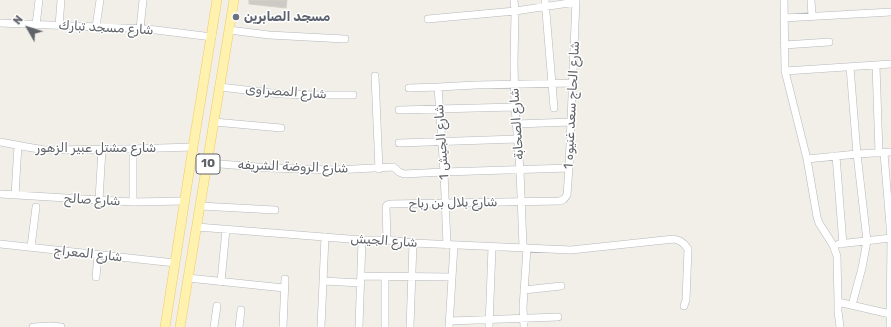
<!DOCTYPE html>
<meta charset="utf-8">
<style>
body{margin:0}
#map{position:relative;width:891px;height:327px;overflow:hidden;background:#f1efe8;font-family:Rubik,sans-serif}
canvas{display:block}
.north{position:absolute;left:8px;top:8px;width:40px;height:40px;-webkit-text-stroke:3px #fff;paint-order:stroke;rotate:309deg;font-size:11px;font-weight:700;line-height:16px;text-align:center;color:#5f6368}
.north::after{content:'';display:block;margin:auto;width:14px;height:18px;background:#5f6368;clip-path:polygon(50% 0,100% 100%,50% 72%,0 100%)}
</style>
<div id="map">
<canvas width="891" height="327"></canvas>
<div class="north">N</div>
</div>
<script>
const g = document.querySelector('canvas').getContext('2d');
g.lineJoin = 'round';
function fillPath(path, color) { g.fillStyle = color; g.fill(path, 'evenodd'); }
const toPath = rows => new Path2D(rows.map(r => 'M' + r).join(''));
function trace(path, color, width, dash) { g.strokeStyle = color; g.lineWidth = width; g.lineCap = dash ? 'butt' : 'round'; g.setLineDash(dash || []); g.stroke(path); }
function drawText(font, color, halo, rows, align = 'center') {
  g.font = font + ' Rubik,Cairo,sans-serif'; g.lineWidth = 3; g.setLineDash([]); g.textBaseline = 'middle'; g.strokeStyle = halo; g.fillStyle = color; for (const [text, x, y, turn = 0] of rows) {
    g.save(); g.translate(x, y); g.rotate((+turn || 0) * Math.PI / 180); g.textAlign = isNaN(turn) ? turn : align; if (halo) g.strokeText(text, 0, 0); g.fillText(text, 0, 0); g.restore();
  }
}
const building = toPath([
 [249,0,287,0,286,8,249,4,249,0]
]);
const minor = toPath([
 [514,0,515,11,514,63,515,107,520,170,523,247],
 [545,0,554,108],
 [784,0,785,71,807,159,817,217,819,223,833,245,837,256,838,302,838,311,840,327],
 [811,0,812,16],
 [784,18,891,12],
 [428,19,515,11,576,2],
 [0,23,148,29,212,37],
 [36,25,39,0],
 [59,26,61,0],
 [96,27,100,0],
 [140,29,143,0],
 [229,30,269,35,345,39],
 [784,45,829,42],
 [876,65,879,153],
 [850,67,857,154,867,241,862,268,852,305],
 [785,71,891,64],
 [375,76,379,169],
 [220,87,280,94,316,95,353,95],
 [438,87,444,172,447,245],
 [409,88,438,87,476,85,573,83],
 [399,110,515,107],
 [214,122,281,128],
 [516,124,571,122],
 [0,142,27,147,45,150,127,149,193,147],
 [399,143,517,139],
 [884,153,891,238,890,327],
 [836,156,843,244],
 [807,159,857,154,891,152],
 [208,163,270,168,335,170,393,167,396,169,399,172,404,174,444,172,569,168],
 [0,194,99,200,133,202,185,201],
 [15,195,18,145],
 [99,200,102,149],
 [133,202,133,149],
 [200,206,275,210],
 [197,227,362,240,387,240,413,243,571,250,674,239,680,241,684,244,688,249,686,300,684,306],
 [387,240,386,207,387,205,390,204,560,201,564,199,567,195,569,168,576,0],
 [0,244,175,263],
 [839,244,891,238],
 [31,247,36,207],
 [361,276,452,277],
 [96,277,98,255],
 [188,278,284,288],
 [323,281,361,283],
 [221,282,226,229],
 [524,290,561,286],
 [838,302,890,314],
 [450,321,558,317],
 [33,327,51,326,61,327],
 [214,327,217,306],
 [239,327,241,310],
 [283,327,285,279],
 [321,327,325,237],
 [359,327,362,240],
 [385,327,385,277],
 [410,327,413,243],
 [449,327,454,245],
 [489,327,492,247],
 [524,327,523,307,527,248]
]);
const major = toPath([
 [165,327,193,147,217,0],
 [180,327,234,0]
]);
const markers = [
 [236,17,4,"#6b7280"]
];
const shields = [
 [208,164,24]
];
const shieldNames = [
 ["10",208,164]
];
const worshipNames = [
 ["مسجد الصابرين",244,17]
];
const streetNames = [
 ["شارع مسجد تبارك",106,28,3],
 ["شارع المصراوى",286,92,4],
 ["شارع الحاج سعد غنيوه 1",572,105,-87],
 ["شارع الصحابة",517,124,-94],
 ["شارع الجيش 1",442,142,-94],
 ["شارع مشتل عبير الزهور",96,148],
 ["شارع الروضة الشريفه",293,167,2],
 ["شارع صالح",92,200,3],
 ["شارع بلال بن رباح",453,203,-1],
 ["شارع الجيش",384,241,4],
 ["شارع المعراج",88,254,6]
];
fillPath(building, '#cccac5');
trace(building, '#d6d1c6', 1);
trace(minor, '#b5b8bc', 8);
trace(major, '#f2c960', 10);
trace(minor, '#fff', 7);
trace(major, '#fff2af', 9);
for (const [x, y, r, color] of markers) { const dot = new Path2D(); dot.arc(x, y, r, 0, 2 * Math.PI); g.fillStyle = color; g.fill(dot); trace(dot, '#fff', 1.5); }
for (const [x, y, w] of shields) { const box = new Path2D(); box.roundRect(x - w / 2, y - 10, w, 20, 3); g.fillStyle = '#fff'; g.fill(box); trace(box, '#5f6368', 1); }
drawText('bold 12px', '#5f6368', null, shieldNames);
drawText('bold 13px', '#5b616d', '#fff', worshipNames, 'left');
drawText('13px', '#5f6368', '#fff', streetNames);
</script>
